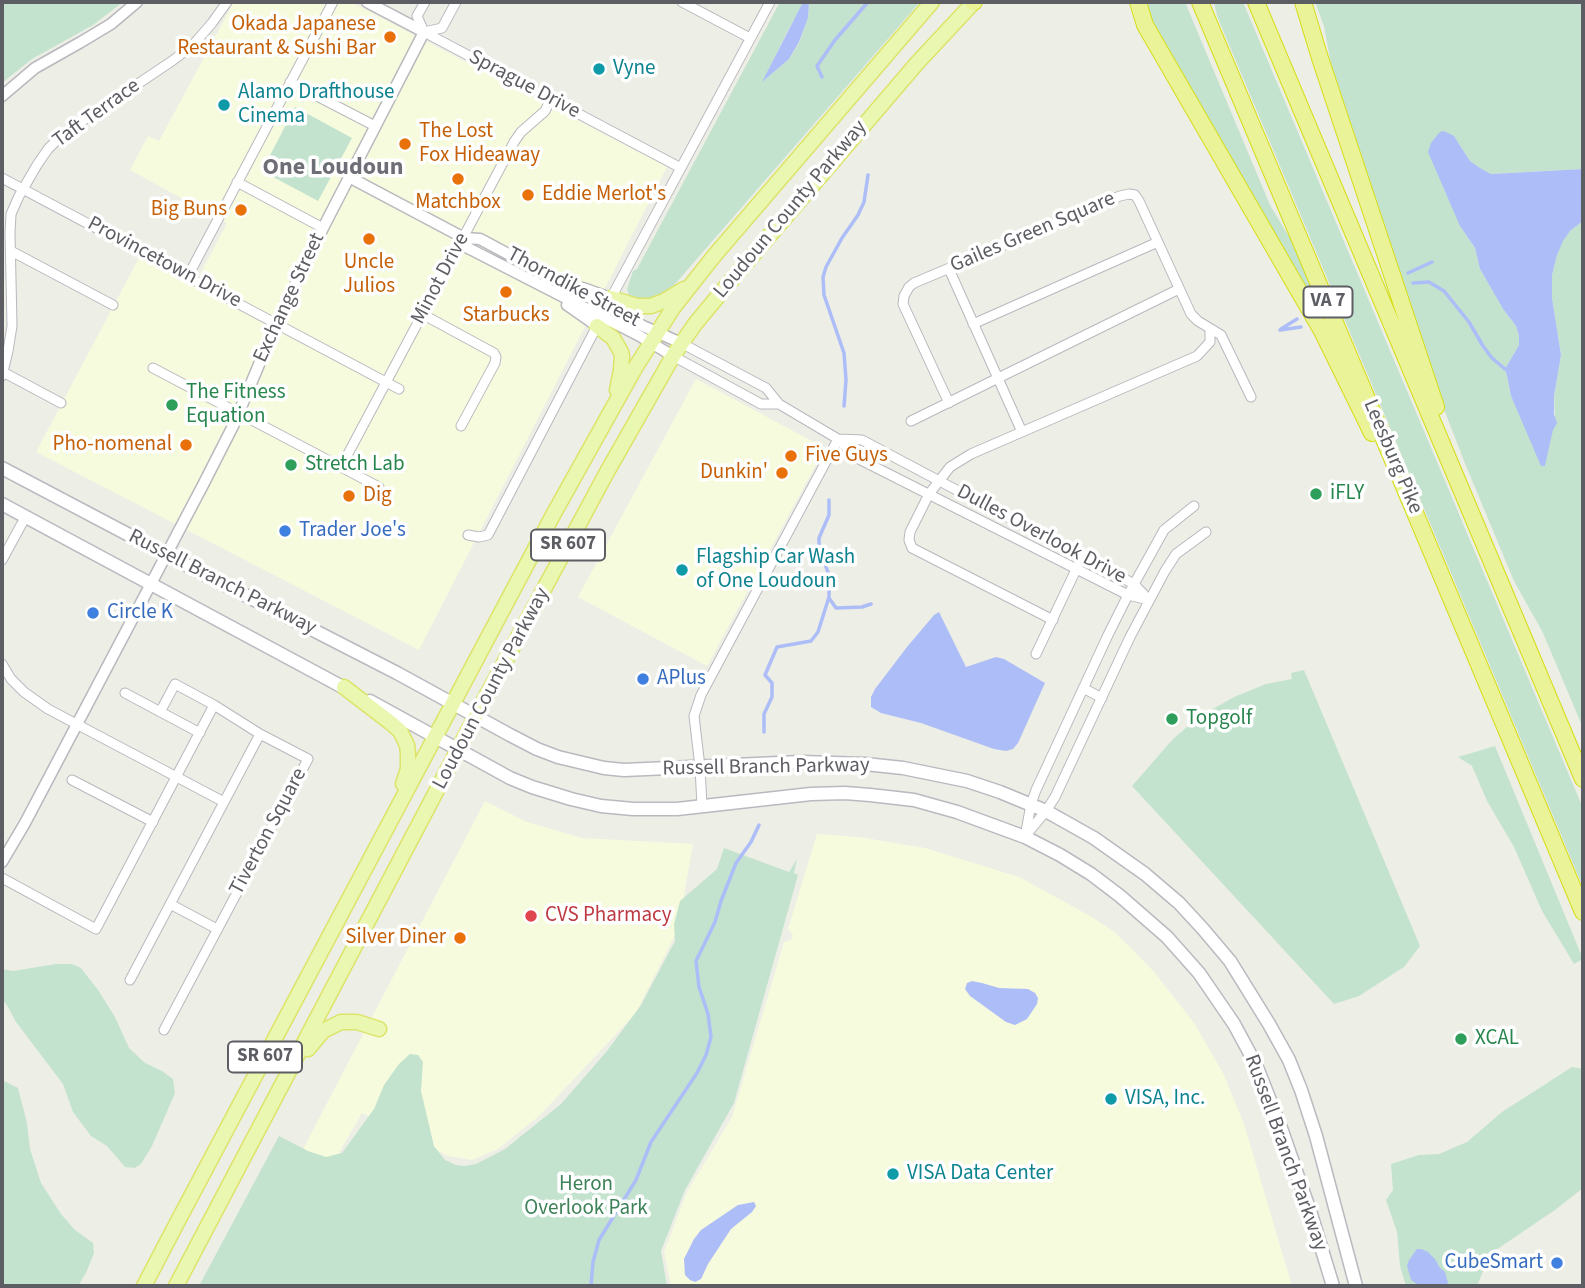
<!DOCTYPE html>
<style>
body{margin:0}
#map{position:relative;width:1585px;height:1288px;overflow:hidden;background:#edeee6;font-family:"Source Sans 3",sans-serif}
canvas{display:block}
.frame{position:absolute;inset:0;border:4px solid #5d5e64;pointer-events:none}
</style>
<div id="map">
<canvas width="1585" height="1288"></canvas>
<div class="frame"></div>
</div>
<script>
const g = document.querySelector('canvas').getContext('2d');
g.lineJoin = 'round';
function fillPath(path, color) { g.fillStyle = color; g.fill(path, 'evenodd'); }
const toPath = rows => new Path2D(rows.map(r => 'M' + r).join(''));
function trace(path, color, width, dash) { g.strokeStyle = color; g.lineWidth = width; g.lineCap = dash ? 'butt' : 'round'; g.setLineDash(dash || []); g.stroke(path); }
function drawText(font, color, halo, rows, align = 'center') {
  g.font = font + ' "Source Sans 3",sans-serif'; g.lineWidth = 7; g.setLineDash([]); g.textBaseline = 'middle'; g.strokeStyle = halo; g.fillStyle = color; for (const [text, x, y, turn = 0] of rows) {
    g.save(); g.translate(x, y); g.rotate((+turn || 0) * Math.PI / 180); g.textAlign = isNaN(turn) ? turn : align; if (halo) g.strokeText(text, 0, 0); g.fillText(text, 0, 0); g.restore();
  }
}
const commercial = toPath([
 [234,2,351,2,667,167,419,650,36,452,140,256,195,284,227,223,130,170,148,136,159,141],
 [696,379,825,448,707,666,578,597],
 [485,801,527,822,582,838,693,844,678,929,636,1013,539,1116,498,1149,472,1160,448,1156,362,1113,332,1165,303,1149],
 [817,834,859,837,925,848,1019,877,1092,917,1113,931,1131,948,1155,973,1194,1023,1223,1073,1244,1124,1292,1286,671,1286,664,1252,687,1192,732,1117,784,942,791,940,793,935,788,929]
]);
const green = toPath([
 [2,2,123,2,93,25,32,59,2,83],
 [780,2,804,2,787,32,763,81,789,59,799,43,808,18,809,2,920,2,669,291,655,299,634,301,629,296,627,289,633,271,637,269],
 [1146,2,1185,2,1270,205,1291,240,1334,338,1155,27],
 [1214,2,1243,2,1583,808,1583,887,1217,16],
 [1315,2,1583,2,1583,169,1491,174,1480,168,1470,161,1454,136,1460,226,1475,248,1480,269,1503,309,1516,326,1519,336,1519,345,1505,369,1507,376,1511,396,1545,466,1555,418,1554,396,1561,355,1552,298,1552,275,1557,255,1562,241,1570,231,1583,221,1583,728,1543,633,1514,581,1464,461,1423,355,1333,75,1324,26],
 [295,107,352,138,318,201,262,171],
 [1304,670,1420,946,1404,967,1359,996,1334,1004,1132,786,1173,739,1187,727,1211,710,1234,697,1266,684,1292,679,1291,673],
 [1495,746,1583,959,1574,964,1542,911,1514,847,1487,801,1472,766,1458,757],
 [724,848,789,872,797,859,794,873,798,875,734,1103,685,1190,661,1251,667,1286,199,1286,279,1136,308,1151,326,1157,342,1153,374,1109,384,1085,399,1064,410,1054,418,1055,423,1062,421,1091,434,1146,445,1160,456,1165,464,1166,476,1164,505,1149,561,1104,607,1051,641,1005,675,941,674,924,680,901,717,869],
 [56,964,72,964,81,968,98,990,115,1017,129,1048,145,1063,162,1071,173,1079,175,1093,152,1146,141,1164,135,1168,125,1167,107,1146,91,1136,73,1112,63,1084,16,1022,8,1007,2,999,2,969,13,971],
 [1572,1067,1583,1069,1583,1188,1555,1210,1490,1254,1477,1286,1406,1286,1400,1266,1397,1232,1386,1200,1393,1190,1391,1164,1419,1155,1439,1154,1467,1142,1502,1112],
 [2,1080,18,1088,27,1123,30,1149,41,1183,61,1214,75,1230,93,1243,94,1253,86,1273,78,1286,2,1286]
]);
const water = toPath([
 [804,2,809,2,808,18,799,42,789,59,762,82,802,4],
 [1442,131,1446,132,1454,136,1470,161,1480,168,1491,174,1583,169,1583,221,1570,231,1563,241,1557,255,1552,275,1552,298,1561,355,1554,396,1554,414,1557,423,1553,430,1545,466,1541,466,1511,396,1507,376,1505,369,1519,345,1519,336,1516,326,1503,309,1480,269,1475,248,1460,226,1428,152,1431,143,1438,134],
 [939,612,966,667,996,657,1004,659,1045,683,1018,743,1013,749,1006,751,994,749,921,723,881,713,871,707,871,697,875,689,907,647,934,615],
 [972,981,982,983,999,988,1028,989,1035,993,1038,998,1037,1004,1027,1019,1015,1025,1006,1022,970,996,965,989,967,983],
 [754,1202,756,1206,752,1212,731,1229,708,1264,701,1279,695,1282,690,1280,685,1275,684,1259,694,1239,701,1230,738,1205],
 [1417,1249,1421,1249,1428,1252,1435,1259,1440,1268,1445,1272,1448,1283,1446,1286,1420,1286,1411,1280,1407,1266,1409,1260]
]);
const stream = toPath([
 [822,77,817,66,835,40,868,2],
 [1408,273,1432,262],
 [1413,283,1429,282,1444,291,1469,322,1483,346,1492,358,1505,369],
 [1281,329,1297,319],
 [1280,330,1301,327],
 [844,406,846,380,844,353,824,295,823,277,826,267,842,238,858,215,864,202,868,175],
 [829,598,836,608,862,607,871,604],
 [764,732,764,714,772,697,772,683,765,675,777,647,811,641,818,632,829,597,829,575,819,548,819,538,829,515,829,500],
 [591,1286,593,1262,599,1240,636,1180,651,1142,697,1073,706,1055,711,1037,708,1014,699,987,696,961,715,922,721,901,736,863,751,842,759,825]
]);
const minor = toPath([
 [682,2,750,38],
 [424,32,681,168],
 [424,32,442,28,456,2],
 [424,32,417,16,425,2],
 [290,82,375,126],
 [2,178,399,389],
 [237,182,323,228],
 [11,251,113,305],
 [949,269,1022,432],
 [188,276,333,2],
 [611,298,770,2],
 [422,314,494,353,496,357,495,363,461,426],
 [973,324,1158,242],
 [681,343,766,388,779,404,838,439,857,458,1128,595,1149,600],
 [673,356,761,404,779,404],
 [153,368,379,487],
 [3,372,61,403],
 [2,376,8,351,12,326,10,233,11,214,19,196,37,165,48,149,63,134,172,61,193,45,212,23,227,2],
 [949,403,903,304,904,296,909,287,914,283,1120,196,1129,194,1135,195,1139,201,1191,314,1198,321,1221,335,1251,397],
 [911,421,1179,289],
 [838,439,862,440,1134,584,1149,600],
 [341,467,514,142,521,132,545,111,551,99],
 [468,535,479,537,488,535,597,326],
 [2,560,26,516],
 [1053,620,912,548,909,540,910,532,929,494,950,467,971,454,1197,356,1210,342,1210,329],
 [1036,654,1082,557],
 [2,664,11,679,24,692,48,709,224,802],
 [1083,688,1102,698],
 [125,693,200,733],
 [160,712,175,684,214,705,260,734,308,759,164,1030],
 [72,780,153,822],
 [702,806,700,767,694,716,701,695,838,439],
 [1026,835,1046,811,1055,797,1130,637,1165,571,1176,554,1206,532],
 [1025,837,1031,804,1036,790,1108,635,1128,595,1164,530,1194,506],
 [2,878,96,929,214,705],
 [170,904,217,929],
 [130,980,260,734]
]);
const tertiary = toPath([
 [2,96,35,68,81,42,111,24,137,2],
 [349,177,464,238,480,239,643,326,681,343],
 [464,238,468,248,472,250,638,335,673,356],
 [583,288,611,298],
 [567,305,597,326],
 [2,862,25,823,204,483,234,424,276,324,323,228,424,32,367,2]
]);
const secondary = toPath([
 [2,468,167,555,397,673,510,735,537,749,558,757,604,768,624,770,801,762,865,764,903,768,967,781,1000,792,1046,811,1094,838,1145,874,1179,903,1203,929,1230,961,1269,1024,1289,1060,1301,1090,1316,1136,1356,1286],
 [2,504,350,691],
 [370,701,510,778,532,787,571,799,601,806,633,809,677,809,811,794,845,793,870,795,914,800,957,812,1025,837,1060,855,1091,874,1120,896,1167,937,1199,973,1234,1024,1256,1065,1281,1128,1311,1214,1333,1286]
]);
const primary = toPath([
 [611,298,637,306,651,306,664,301,684,289],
 [597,326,613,338,621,352,622,356,621,370,617,390],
 [344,687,391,723,400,731,407,745,408,753,408,769,403,784],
 [308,1049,323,1031,341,1022,357,1022,379,1029],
 [144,1286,179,1219,553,515,635,368,673,308,714,256,932,2],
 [176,1286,488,693,607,472,673,356,695,324,729,283,918,62,974,2]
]);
const motorway = toPath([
 [973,2,974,2],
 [1138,2,1145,25,1156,44,1322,331,1372,433],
 [1200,2,1583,912],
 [1256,2,1583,779],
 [1303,2,1319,55,1436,407]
]);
const markers = [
 [390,37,7,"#e8710a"],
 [599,69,7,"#0f9aa8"],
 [224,105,7,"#0f9aa8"],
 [405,144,7,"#e8710a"],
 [458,179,7,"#e8710a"],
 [528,195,7,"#e8710a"],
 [241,210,7,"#e8710a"],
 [369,239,7,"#e8710a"],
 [506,292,7,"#e8710a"],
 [172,405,7,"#2e9e5b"],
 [186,445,7,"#e8710a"],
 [791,456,7,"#e8710a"],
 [291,465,7,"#2e9e5b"],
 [782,473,7,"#e8710a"],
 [1316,494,7,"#2e9e5b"],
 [349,496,7,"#e8710a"],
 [285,531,7,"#3f7fe0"],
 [682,570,7,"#0f9aa8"],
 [93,613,7,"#3f7fe0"],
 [643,679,7,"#3f7fe0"],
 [1172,719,7,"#2e9e5b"],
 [531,916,7,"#e0444e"],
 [460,938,7,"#e8710a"],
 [1461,1039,7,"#2e9e5b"],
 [1111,1099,7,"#0f9aa8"],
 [893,1174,7,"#0f9aa8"],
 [1557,1263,7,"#3f7fe0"]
];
const shields = [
 [1328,302,49],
 [568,545,74],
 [265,1057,74]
];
const shieldNames = [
 ["VA 7",1328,302],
 ["SR 607",568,545],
 ["SR 607",265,1057]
];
const foodNames = [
 ["Okada Japanese",376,25],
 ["Restaurant & Sushi Bar",376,49],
 ["The Lost",419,132,"left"],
 ["Fox Hideaway",419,156,"left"],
 ["Eddie Merlot's",542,195,"left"],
 ["Matchbox",458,203,"center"],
 ["Big Buns",227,210],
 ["Uncle",369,263,"center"],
 ["Julios",369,287,"center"],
 ["Starbucks",506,316,"center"],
 ["Pho-nomenal",172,445],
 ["Five Guys",805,456,"left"],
 ["Dunkin'",768,473],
 ["Dig",363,496,"left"],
 ["Silver Diner",446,938]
];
const cultureNames = [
 ["Vyne",613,69],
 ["Alamo Drafthouse",238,93],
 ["Cinema",238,117],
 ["Flagship Car Wash",696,558],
 ["of One Loudoun",696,582],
 ["VISA, Inc.",1125,1099],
 ["VISA Data Center",907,1174]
];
const streetNames = [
 ["Sprague Drive",524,85,28],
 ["Taft Terrace",97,114,-36],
 ["Loudoun County Parkway",791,210,-50],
 ["Gailes Green Square",1033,233,-23],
 ["Provincetown Drive",164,263,28],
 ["Minot Drive",441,279,-62],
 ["Thorndike Street",573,288,28],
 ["Exchange Street",290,298,-65],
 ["Leesburg Pike",1392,457,67],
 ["Dulles Overlook Drive",1041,535,28],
 ["Russell Branch Parkway",222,583,27],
 ["Loudoun County Parkway",492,689,-62],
 ["Russell Branch Parkway",766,768,-1],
 ["Tiverton Square",269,832,-62],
 ["Russell Branch Parkway",1285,1153,70]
];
const leisureNames = [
 ["The Fitness",186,393],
 ["Equation",186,417],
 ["Stretch Lab",305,465],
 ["iFLY",1330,494],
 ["Topgolf",1186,719],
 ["XCAL",1475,1039]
];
const shopNames = [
 ["Trader Joe's",299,531],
 ["Circle K",107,613],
 ["APlus",657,679],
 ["CubeSmart",1543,1263,"right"]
];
const healthNames = [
 ["CVS Pharmacy",545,916]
];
const parkNames = [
 ["Heron",586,1185],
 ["Overlook Park",586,1209]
];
const quarterNames = [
 ["One Loudoun",333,169]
];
fillPath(commercial, '#f7fbde');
fillPath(green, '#c4e3cf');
fillPath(water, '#adbdf7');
trace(stream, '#adbdf7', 3.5);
trace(minor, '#b8b8be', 11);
trace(tertiary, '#b8b8be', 13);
trace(secondary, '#b9b9c0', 15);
trace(primary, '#dce469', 17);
trace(motorway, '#d6dd16', 18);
trace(minor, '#fff', 9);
trace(tertiary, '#fff', 10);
trace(secondary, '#fff', 12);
trace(primary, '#eaf7b1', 14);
trace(motorway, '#eaf398', 16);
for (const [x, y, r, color] of markers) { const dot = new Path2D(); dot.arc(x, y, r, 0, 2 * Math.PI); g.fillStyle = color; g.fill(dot); trace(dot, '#fff', 2.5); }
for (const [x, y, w] of shields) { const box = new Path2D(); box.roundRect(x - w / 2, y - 15.5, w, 31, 5); g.fillStyle = '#fff'; g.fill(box); trace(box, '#5d5e64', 2); }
drawText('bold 19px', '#5d5e64', null, shieldNames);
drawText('21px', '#c56008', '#fff', foodNames, 'right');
drawText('21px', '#0d838f', '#fff', cultureNames, 'left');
drawText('21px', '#5d5e64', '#fff', streetNames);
drawText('21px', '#27864d', '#fff', leisureNames, 'left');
drawText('21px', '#366cbe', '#fff', shopNames, 'left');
drawText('21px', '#be3a42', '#fff', healthNames, 'left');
drawText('21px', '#3e8259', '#fff', parkNames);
drawText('bold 24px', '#6e6f76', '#fff', quarterNames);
</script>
